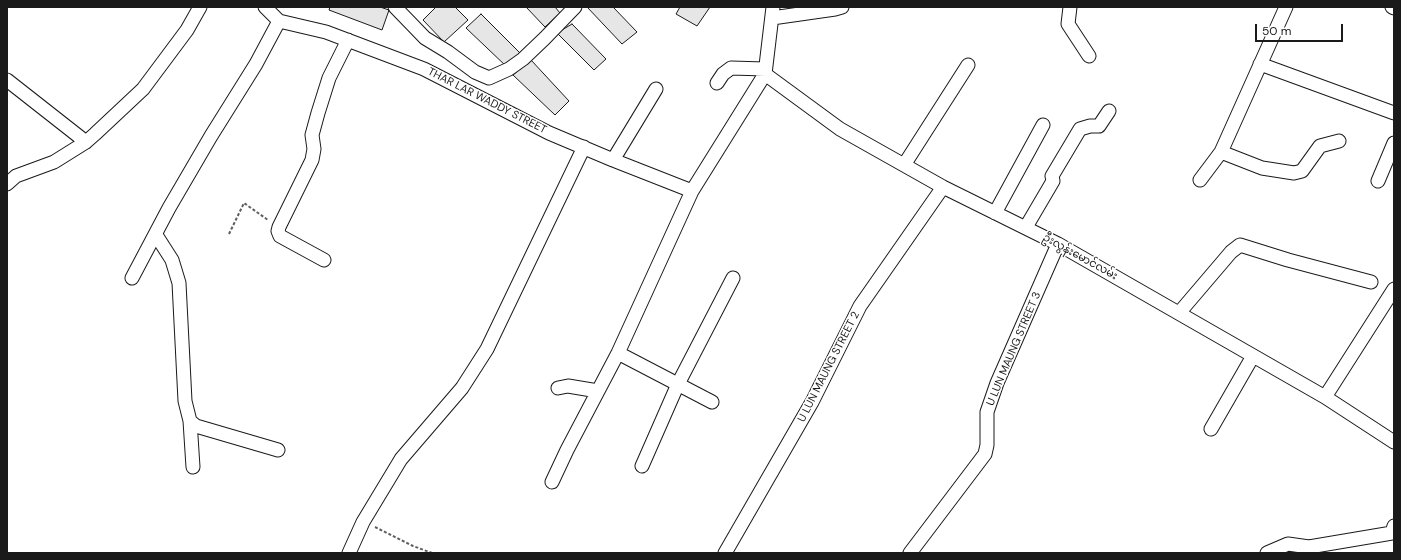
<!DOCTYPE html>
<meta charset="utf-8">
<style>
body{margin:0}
#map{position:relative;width:1401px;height:560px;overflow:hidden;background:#fff;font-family:"DM Sans",sans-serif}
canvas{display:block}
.frame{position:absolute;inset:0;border:8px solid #1a1a1a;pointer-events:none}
.scale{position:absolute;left:1255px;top:24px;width:88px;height:18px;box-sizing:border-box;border:2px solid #1a1a1a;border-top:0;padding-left:5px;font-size:12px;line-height:14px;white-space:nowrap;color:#1a1a1a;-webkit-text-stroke:3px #fff;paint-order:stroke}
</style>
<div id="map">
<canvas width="1401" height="560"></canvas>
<div class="frame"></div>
<div class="scale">50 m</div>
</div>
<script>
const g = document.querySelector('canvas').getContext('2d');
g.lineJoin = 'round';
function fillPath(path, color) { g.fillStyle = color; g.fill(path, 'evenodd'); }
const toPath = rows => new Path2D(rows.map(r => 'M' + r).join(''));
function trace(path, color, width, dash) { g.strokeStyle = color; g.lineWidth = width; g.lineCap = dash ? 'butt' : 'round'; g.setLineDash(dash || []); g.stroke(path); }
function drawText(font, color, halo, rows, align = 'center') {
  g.font = font + ' "DM Sans","Noto Sans Myanmar",sans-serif'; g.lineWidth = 3; g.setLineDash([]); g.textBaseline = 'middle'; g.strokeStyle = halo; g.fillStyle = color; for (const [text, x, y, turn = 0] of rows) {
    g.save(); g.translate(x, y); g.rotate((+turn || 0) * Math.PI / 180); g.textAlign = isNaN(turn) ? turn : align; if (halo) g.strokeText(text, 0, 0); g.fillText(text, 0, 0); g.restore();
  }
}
const building = toPath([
 [330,7,380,7,389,10,382,30,329,10,330,7],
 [436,7,455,7,468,20,444,42,423,20,436,7],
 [526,7,555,7,560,13,545,27,526,7],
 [587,7,613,7,637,32,622,44,587,7],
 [680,7,710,7,697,26,676,14,680,7],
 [481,14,521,54,507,67,466,28,481,14],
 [572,24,606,59,594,70,557,33,572,24],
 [531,60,569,101,555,115,513,75,531,60]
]);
const path = toPath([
 [229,234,244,203,268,220],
 [375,527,413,546,432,553]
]);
const minor = toPath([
 [265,7,279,21],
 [395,7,425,38,448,52,475,72,489,78,509,69,523,59,545,38,575,7],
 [1070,7,1068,24,1089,56],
 [1392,7,1394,8],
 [772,18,835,9,842,7],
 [279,21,326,32,424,69,549,133,613,160,692,191],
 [1260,64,1394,113],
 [765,74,840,129,943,187,1058,244,1325,397,1394,442],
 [7,80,86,142],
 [717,83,723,74,731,68,765,69],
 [1221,152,1262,168,1294,173,1302,171,1320,146,1339,141],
 [613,160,656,89],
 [904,165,968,65],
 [1200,180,1221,152,1286,7],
 [1378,181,1394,143],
 [7,184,16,176,54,162,86,142,95,134,143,89,187,30,200,7],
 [995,213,1043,125],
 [1026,227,1053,181,1052,176,1080,129,1090,126,1099,126,1109,111],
 [156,235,172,260,179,283,185,401,190,421,196,426,278,450],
 [324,260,280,236,278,231,279,227,312,160,314,149,312,135,318,113,329,78,348,40],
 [132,278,169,208,211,136,256,64,279,21],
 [1179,313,1231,252,1240,245,1288,260,1371,282],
 [618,353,712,402],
 [558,388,568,386,598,391],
 [1325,397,1394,289],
 [190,421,193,467],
 [1211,429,1253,356],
 [642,466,678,384,733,278],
 [552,482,567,450,618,353,692,191,765,74,773,7],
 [349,553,363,522,401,459,462,388,487,349,584,147],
 [725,553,812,402,860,306,943,187],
 [910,553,985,454,987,445,987,412,997,383,1058,244],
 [1267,553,1288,544,1309,547,1392,533,1394,526]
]);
const streetNames = [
 ["THAR LAR WADDY STREET",487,101,27],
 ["ဦးလွန်းမောင်လမ်း",1080,257,29],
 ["U LUN MAUNG STREET 3",1014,349,-67],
 ["U LUN MAUNG STREET 2",829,367,-63]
];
fillPath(building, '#e6e6e6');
trace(building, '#1a1a1a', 1);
trace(minor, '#1a1a1a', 15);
trace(path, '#5f5f5f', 2, [3, 2]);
trace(minor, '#fff', 13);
drawText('11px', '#1a1a1a', '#fff', streetNames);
</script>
